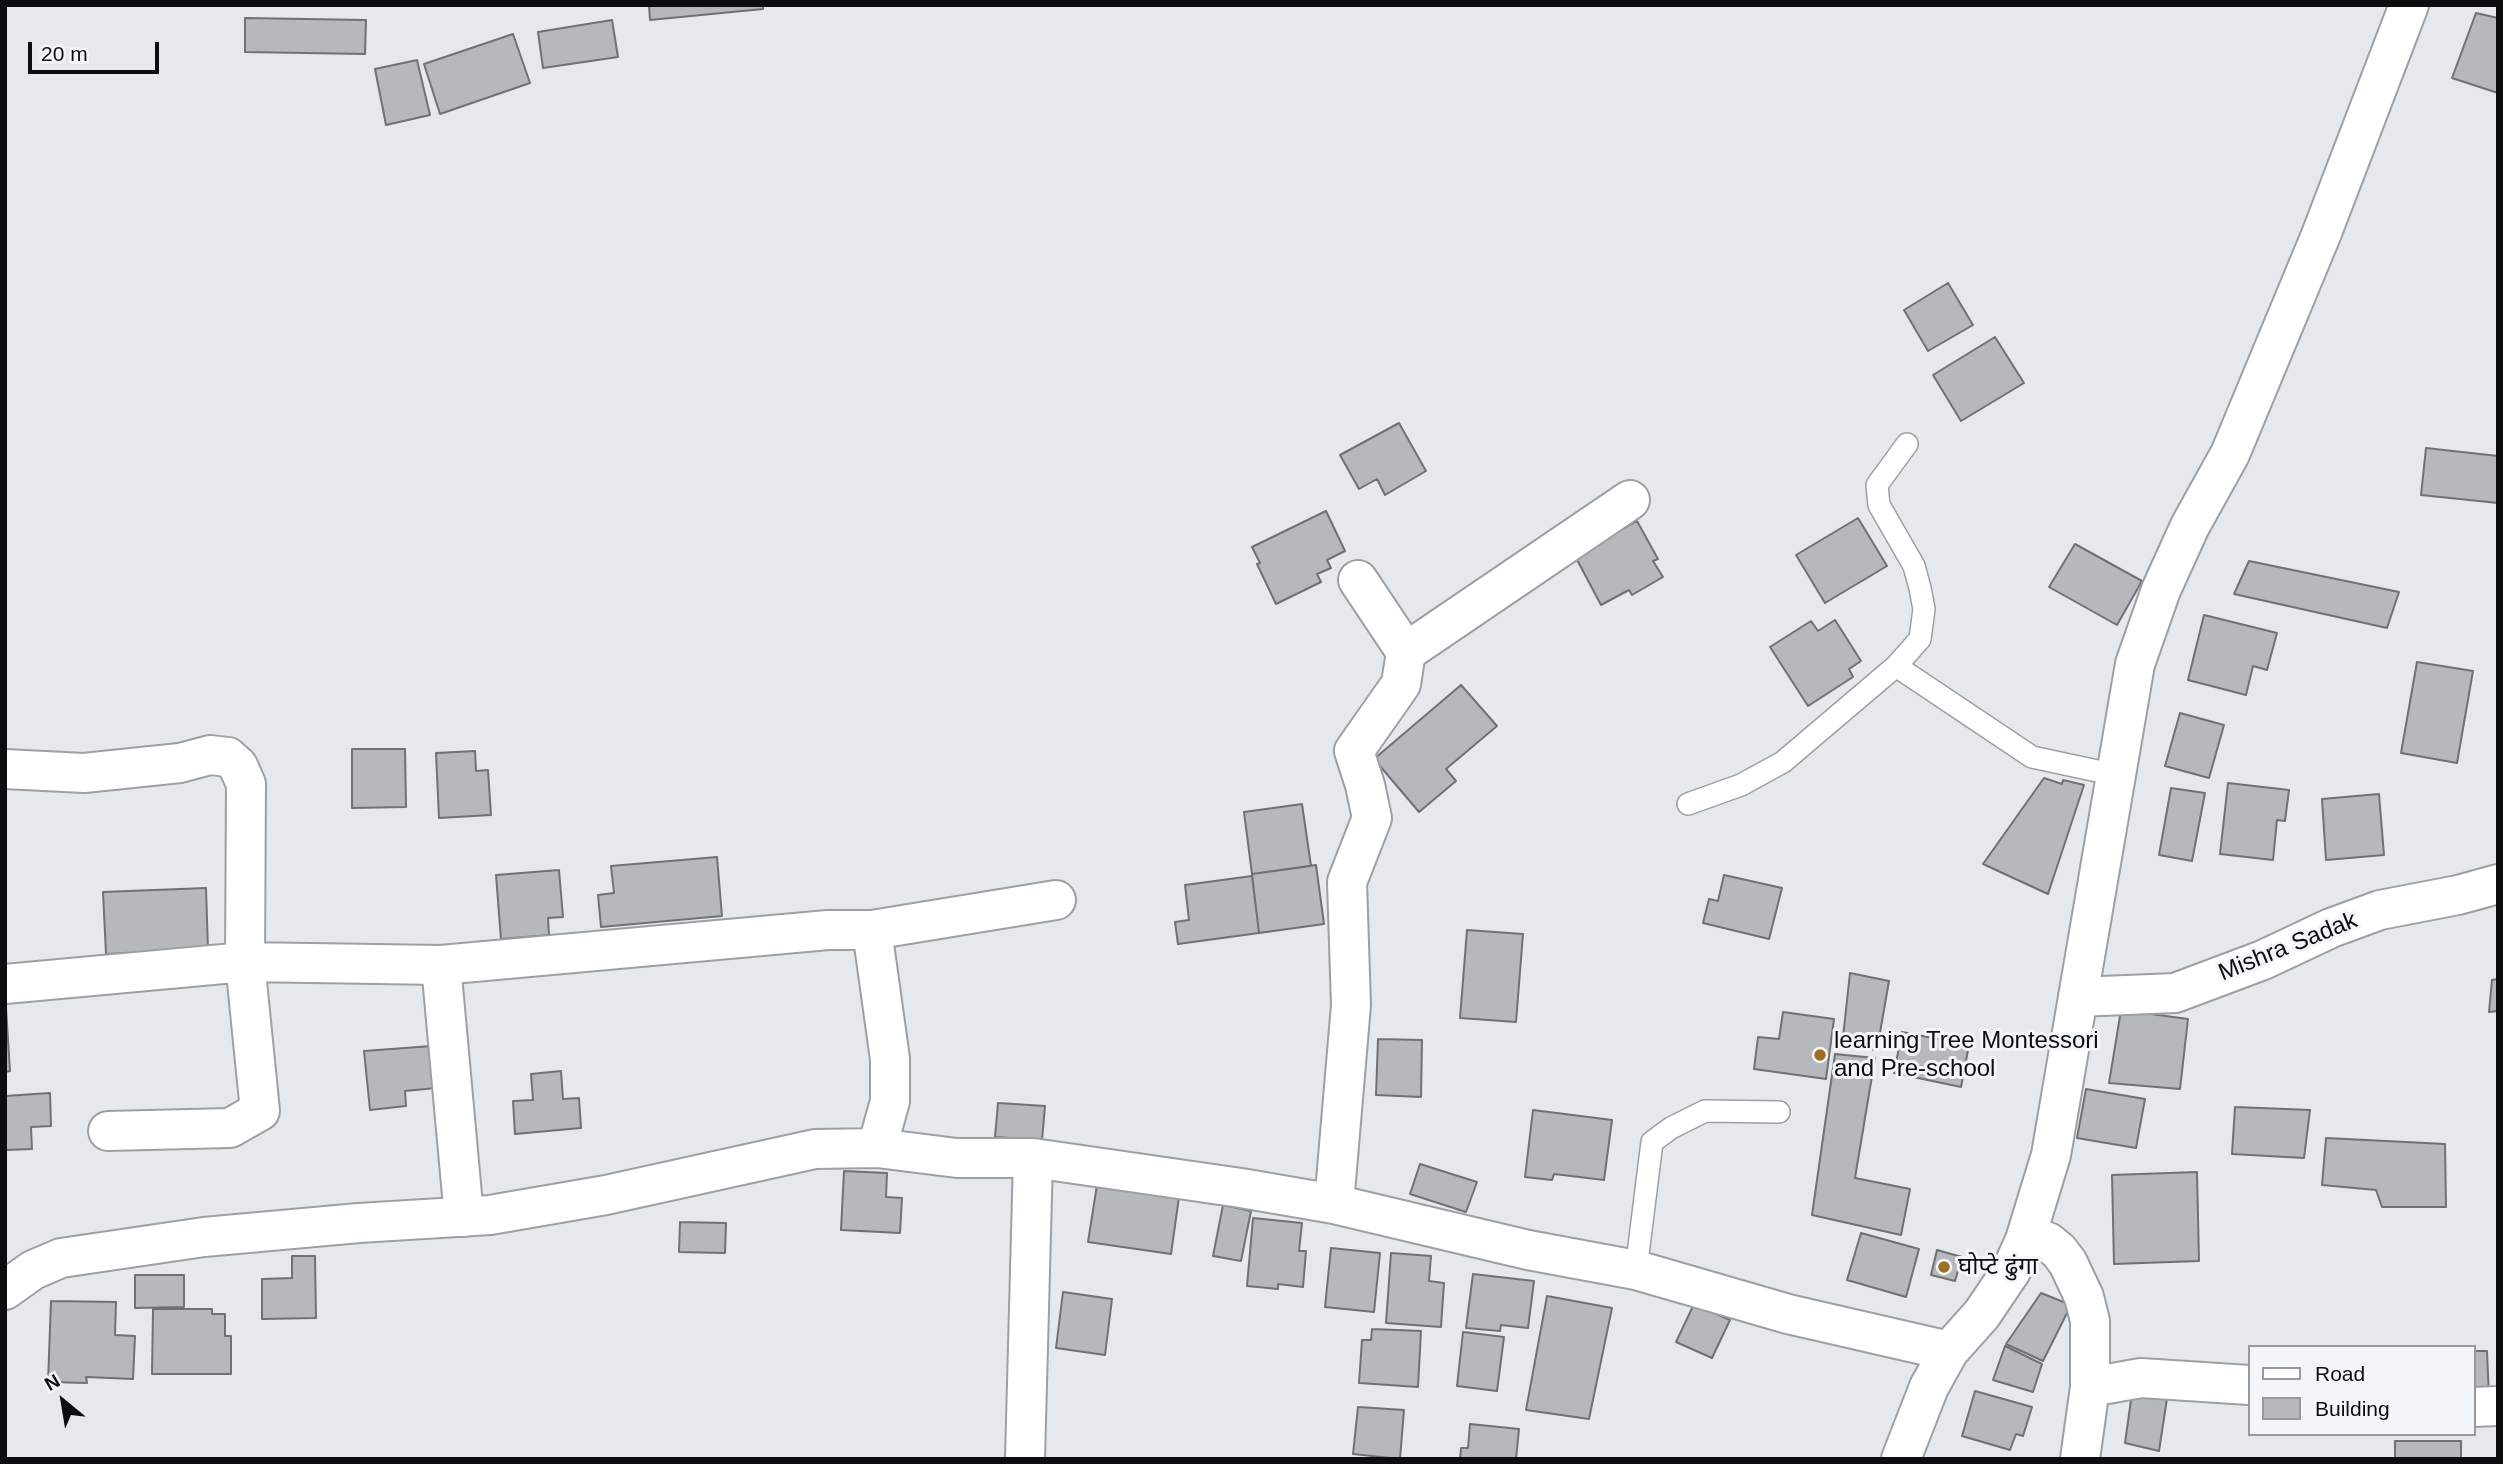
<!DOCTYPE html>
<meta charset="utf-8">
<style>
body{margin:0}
#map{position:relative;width:2503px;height:1464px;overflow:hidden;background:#e6e9ec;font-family:Arial,sans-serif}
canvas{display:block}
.frame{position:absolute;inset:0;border:7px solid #0c0d0e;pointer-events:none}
.legend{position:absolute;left:2248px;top:1345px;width:228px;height:91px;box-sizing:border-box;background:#f3f6f9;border:2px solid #97999b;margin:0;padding:9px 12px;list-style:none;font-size:21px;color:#0c0d0e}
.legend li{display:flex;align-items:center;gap:14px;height:35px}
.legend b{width:35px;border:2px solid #97999b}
.north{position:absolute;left:28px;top:1366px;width:70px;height:70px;-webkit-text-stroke:5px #f3f6f9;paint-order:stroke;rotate:330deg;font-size:19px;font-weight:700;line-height:28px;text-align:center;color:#0c0d0e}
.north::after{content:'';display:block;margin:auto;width:24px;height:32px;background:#0c0d0e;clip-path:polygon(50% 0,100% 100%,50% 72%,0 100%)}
.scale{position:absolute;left:28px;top:42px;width:131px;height:32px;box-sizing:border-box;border:4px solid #0c0d0e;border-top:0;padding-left:9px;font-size:21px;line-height:24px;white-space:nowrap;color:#0c0d0e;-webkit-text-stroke:5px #f3f6f9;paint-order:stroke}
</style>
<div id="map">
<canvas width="2503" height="1464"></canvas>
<div class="frame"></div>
<ul class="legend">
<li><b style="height:9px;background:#fff"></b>Road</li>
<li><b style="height:19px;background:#b6b9bc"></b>Building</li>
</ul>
<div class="north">N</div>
<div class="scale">20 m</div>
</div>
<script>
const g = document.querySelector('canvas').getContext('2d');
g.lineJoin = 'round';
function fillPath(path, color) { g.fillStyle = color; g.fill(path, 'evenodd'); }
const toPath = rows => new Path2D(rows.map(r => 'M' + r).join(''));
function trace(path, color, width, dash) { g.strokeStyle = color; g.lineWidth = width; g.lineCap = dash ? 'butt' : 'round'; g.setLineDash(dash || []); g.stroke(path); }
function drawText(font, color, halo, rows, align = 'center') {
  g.font = font + ' Arial,"Noto Sans Devanagari",sans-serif'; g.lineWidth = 6; g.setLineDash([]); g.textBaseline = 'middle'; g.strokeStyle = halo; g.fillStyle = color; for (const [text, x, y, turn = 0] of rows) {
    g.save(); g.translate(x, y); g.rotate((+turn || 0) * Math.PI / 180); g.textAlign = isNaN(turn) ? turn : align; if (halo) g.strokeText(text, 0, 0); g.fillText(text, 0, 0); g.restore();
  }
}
const building = toPath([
 [649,5,763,5,763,9,650,20,649,5],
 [2476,13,2498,18,2498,93,2452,78,2476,13],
 [245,18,366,20,365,54,245,52,245,18],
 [612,20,618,57,543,68,538,32,612,20],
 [513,34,530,83,440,114,424,64,513,34],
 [417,60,430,115,386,125,375,69,417,60],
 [1948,283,1973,325,1928,351,1904,310,1948,283],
 [1995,337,2024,383,1961,421,1933,375,1995,337],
 [1399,423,1426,471,1385,495,1377,479,1359,489,1340,455,1399,423],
 [2426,448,2498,456,2498,503,2421,495,2426,448],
 [1326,511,1345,551,1327,560,1331,568,1317,574,1321,582,1276,604,1257,564,1260,563,1252,547,1326,511],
 [1858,518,1887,566,1825,603,1796,555,1858,518],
 [1637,521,1658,559,1653,561,1663,577,1632,595,1629,590,1601,605,1575,556,1637,521],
 [2075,544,2142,581,2117,625,2049,587,2075,544],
 [2249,561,2399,592,2387,628,2234,594,2249,561],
 [2204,615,2277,633,2267,670,2253,666,2246,695,2188,680,2204,615],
 [1835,620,1861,661,1849,669,1853,677,1808,706,1770,647,1811,621,1818,631,1835,620],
 [2417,662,2473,671,2457,763,2401,753,2417,662],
 [1461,685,1497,726,1446,769,1456,781,1419,812,1374,759,1461,685],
 [2180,713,2224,725,2209,778,2165,766,2180,713],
 [352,749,405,749,406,807,352,808,352,749],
 [475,751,476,771,488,770,491,815,439,818,436,753,475,751],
 [2044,778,2062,784,2063,780,2084,785,2048,894,1983,864,2044,778],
 [2228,783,2289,790,2285,821,2277,820,2273,860,2220,854,2228,783],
 [2171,788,2205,793,2192,861,2159,855,2171,788],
 [2379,794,2384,855,2326,860,2322,799,2379,794],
 [1302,804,1311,866,1252,874,1244,812,1302,804],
 [717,857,722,916,601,927,598,895,614,893,611,866,717,857],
 [1316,865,1324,924,1259,933,1252,874,1316,865],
 [559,870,563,917,548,918,549,935,501,939,496,875,559,870],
 [1724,875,1782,888,1769,939,1703,923,1709,899,1718,901,1724,875],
 [1252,876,1259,933,1178,944,1175,922,1189,920,1185,885,1252,876],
 [206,888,208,950,106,954,103,892,206,888],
 [1467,930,1523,934,1516,1022,1460,1018,1467,930],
 [1850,973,1889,981,1877,1050,1842,1046,1850,973],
 [2498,979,2498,1011,2489,1012,2492,980,2498,979],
 [6,1008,10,1071,5,1072,5,1008,6,1008],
 [2121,1010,2188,1019,2180,1089,2109,1083,2121,1010],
 [1783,1012,1834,1019,1826,1079,1754,1069,1758,1037,1779,1039,1783,1012],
 [1902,1032,1969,1045,1961,1087,1894,1073,1902,1032],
 [1378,1039,1422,1040,1421,1097,1376,1095,1378,1039],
 [432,1046,436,1088,405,1091,406,1106,370,1110,364,1051,432,1046],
 [1835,1054,1875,1058,1855,1178,1910,1189,1901,1235,1812,1215,1835,1054],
 [561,1071,563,1099,579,1098,581,1128,515,1134,513,1101,533,1100,531,1074,561,1071],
 [2086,1089,2145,1099,2136,1148,2077,1138,2086,1089],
 [50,1093,51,1126,31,1127,32,1149,5,1150,5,1096,50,1093],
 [998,1103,1045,1106,1042,1140,995,1137,998,1103],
 [2235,1107,2310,1110,2304,1158,2232,1154,2235,1107],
 [1533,1110,1612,1120,1604,1180,1554,1174,1552,1180,1525,1177,1533,1110],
 [2326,1138,2445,1144,2446,1207,2382,1207,2376,1190,2322,1185,2326,1138],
 [1420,1164,1477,1182,1466,1212,1410,1194,1420,1164],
 [844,1171,887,1173,886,1197,902,1198,900,1233,841,1230,844,1171],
 [2197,1172,2199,1261,2114,1264,2112,1175,2197,1172],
 [1097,1185,1179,1197,1171,1254,1088,1242,1097,1185],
 [1223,1205,1251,1211,1241,1261,1213,1256,1223,1205],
 [1253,1218,1302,1223,1299,1251,1306,1251,1303,1287,1278,1284,1278,1289,1247,1286,1253,1218],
 [680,1222,726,1223,725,1253,679,1252,680,1222],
 [1861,1233,1919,1249,1906,1297,1847,1280,1861,1233],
 [1331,1248,1380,1253,1374,1312,1325,1307,1331,1248],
 [1937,1250,1962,1257,1955,1281,1931,1275,1937,1250],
 [1391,1253,1431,1256,1429,1281,1444,1283,1441,1327,1386,1323,1391,1253],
 [292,1256,315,1256,316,1318,262,1319,262,1279,292,1278,292,1256],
 [1473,1274,1534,1281,1528,1328,1501,1325,1500,1331,1466,1328,1473,1274],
 [135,1275,184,1275,184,1307,135,1308,135,1275],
 [1063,1292,1112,1299,1105,1355,1056,1348,1063,1292],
 [2041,1293,2071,1305,2043,1361,2006,1344,2041,1293],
 [1547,1296,1612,1308,1589,1419,1526,1410,1547,1296],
 [51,1301,116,1302,115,1335,135,1336,133,1379,86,1377,87,1383,48,1382,51,1301],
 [1694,1304,1730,1320,1712,1358,1676,1342,1694,1304],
 [153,1309,212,1309,212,1314,225,1314,225,1336,231,1336,231,1374,152,1374,153,1309],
 [1372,1329,1421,1331,1418,1387,1359,1383,1362,1340,1371,1340,1372,1329],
 [1463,1332,1504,1337,1497,1391,1457,1386,1463,1332],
 [2005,1346,2042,1364,2033,1392,1993,1380,2005,1346],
 [2473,1351,2487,1351,2489,1397,2473,1398,2473,1351],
 [2133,1386,2168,1392,2159,1451,2125,1443,2133,1386],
 [1975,1391,2032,1407,2023,1436,2016,1434,2010,1450,1962,1436,1975,1391],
 [1358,1407,1404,1410,1400,1459,1353,1454,1358,1407],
 [1470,1424,1519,1429,1516,1459,1460,1459,1461,1448,1468,1448,1470,1424],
 [2395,1441,2461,1441,2461,1459,2395,1459,2395,1441]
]);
const lane = toPath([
 [1896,666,2032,757,2116,775],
 [1688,804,1741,785,1783,762,1896,666,1920,639,1924,609,1920,588,1914,566,1879,505,1877,485,1907,444],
 [1636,1270,1652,1142,1671,1128,1705,1111,1779,1112]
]);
const street = toPath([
 [1406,652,1630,500],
 [5,769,84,773,180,763,210,755,228,757,238,766,246,784,245,962,260,1111,230,1128,108,1131],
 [872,930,890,1059,890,1101,877,1148],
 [441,965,464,1217],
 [5,984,245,962,441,965,828,930,872,930,1056,900],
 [2078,997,2175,993,2263,960,2331,928,2380,910,2458,895,2498,884],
 [1334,1204,1351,1005,1347,882,1372,818,1365,785,1354,751,1401,684,1406,652,1358,580],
 [2027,1234,2048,1242,2059,1251,2068,1263,2084,1297,2090,1321,2090,1387,2080,1459],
 [5,1290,33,1270,61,1258,204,1237,359,1223,490,1215,606,1195,815,1149,877,1148,957,1158,1033,1158,1241,1188,1334,1204,1528,1250,1636,1270,1788,1314,1949,1351],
 [2090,1387,2141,1378,2249,1385],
 [2473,1407,2498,1406],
 [1025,1459,1033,1158]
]);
const secondary = toPath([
 [1901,1459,1929,1387,1949,1351,1982,1314,2011,1271,2025,1240,2051,1155,2135,664,2161,590,2190,526,2230,454,2321,235,2409,5]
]);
const markers = [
 [1820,1055,7,"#a06e23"],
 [1944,1267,7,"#a06e23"]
];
const streetNames = [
 ["Mishra Sadak",2288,947,-22]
];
const poiNames = [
 ["learning Tree Montessori",1834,1041],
 ["and Pre-school",1834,1069],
 ["घोप्टे ढुंगा",1958,1267]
];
fillPath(building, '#b6b9bc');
trace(building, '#6f7174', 2);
trace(lane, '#9da0a3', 24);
trace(street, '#9da0a3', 42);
trace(secondary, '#9da0a3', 42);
trace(lane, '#fff', 21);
trace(street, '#fff', 38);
trace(secondary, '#fff', 38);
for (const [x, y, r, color] of markers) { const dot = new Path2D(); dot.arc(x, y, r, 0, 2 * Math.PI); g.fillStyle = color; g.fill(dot); trace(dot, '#f3f6f9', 2.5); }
drawText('24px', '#0c0d0e', '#f3f6f9', streetNames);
drawText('24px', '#0c0d0e', '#f3f6f9', poiNames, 'left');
</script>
